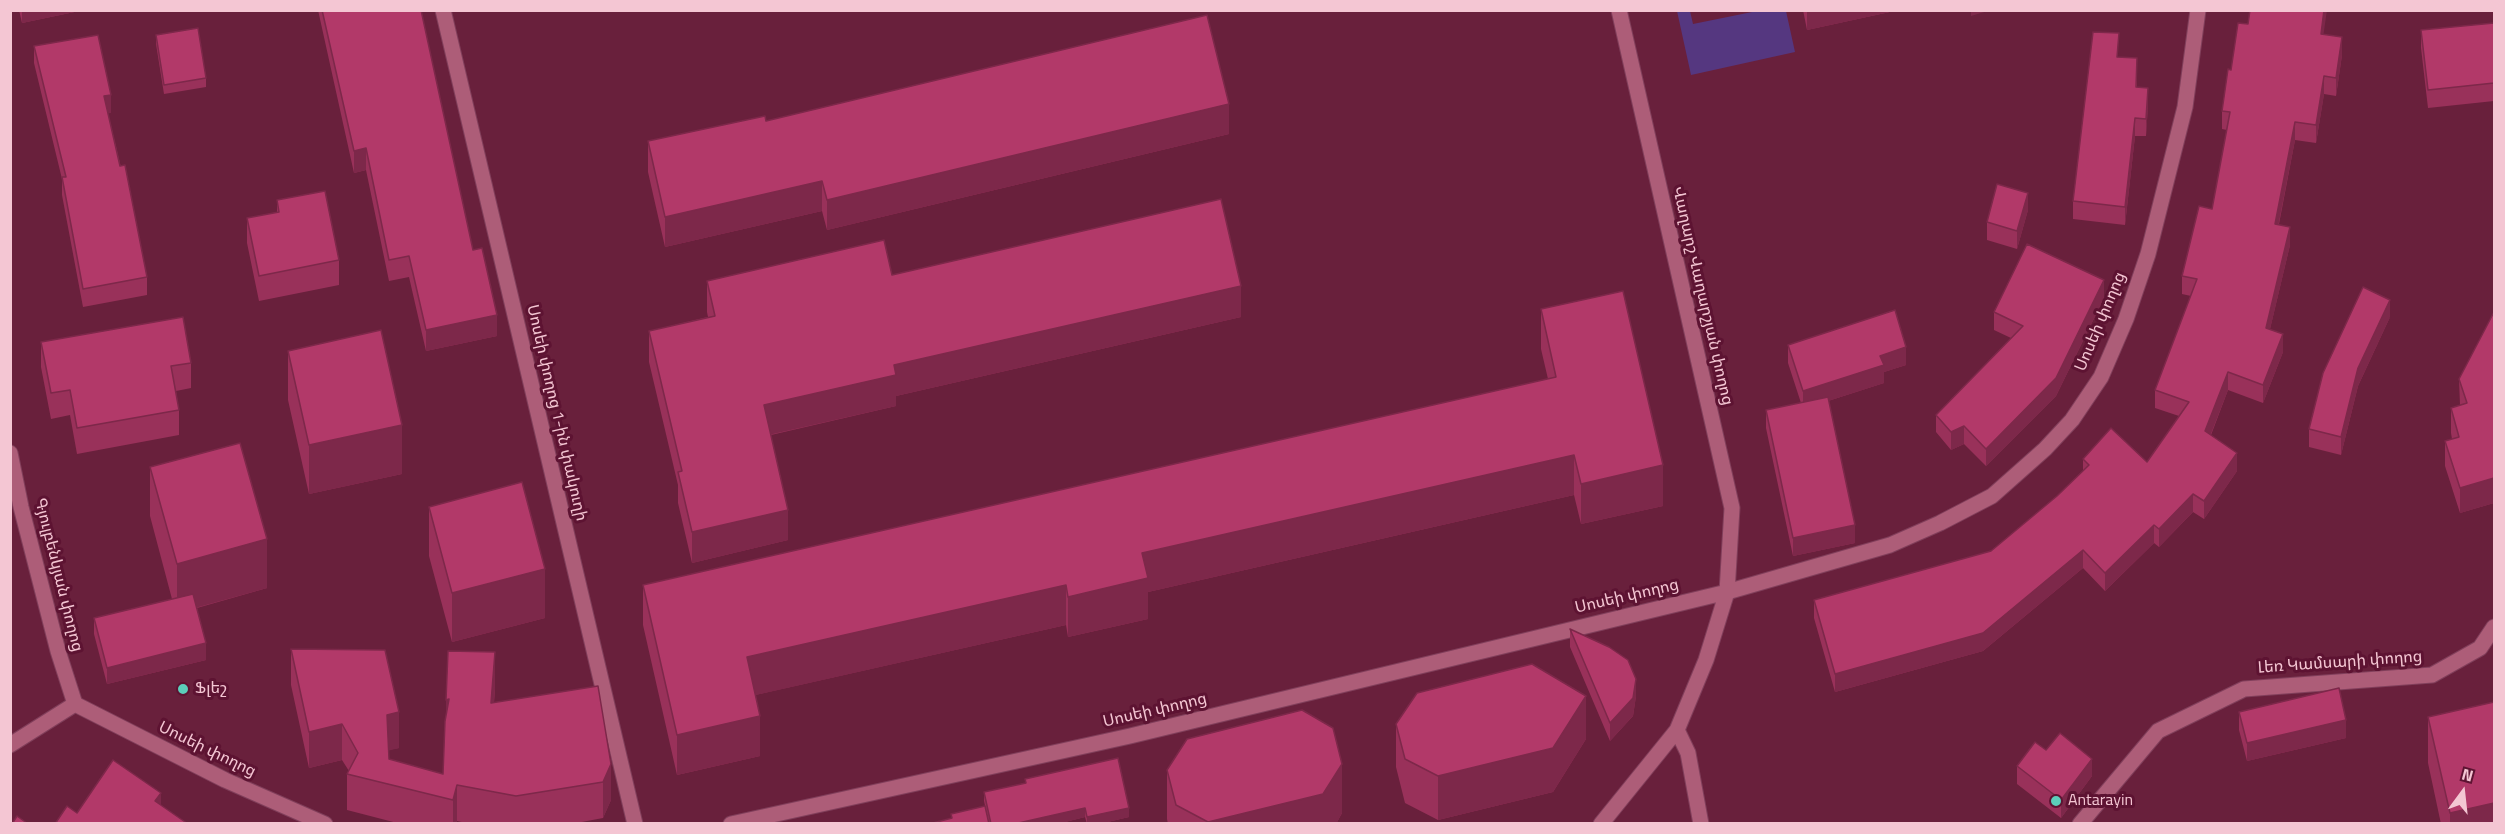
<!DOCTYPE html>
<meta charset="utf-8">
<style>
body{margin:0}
#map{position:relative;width:2505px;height:834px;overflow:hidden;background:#69203c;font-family:"Titillium Web",sans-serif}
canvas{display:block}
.frame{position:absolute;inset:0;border:12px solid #f4c6d3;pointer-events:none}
.north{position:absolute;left:2433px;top:762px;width:60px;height:60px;-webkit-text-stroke:4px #5d1332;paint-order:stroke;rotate:15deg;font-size:16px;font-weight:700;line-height:24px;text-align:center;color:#f4c6d3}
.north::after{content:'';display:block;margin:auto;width:21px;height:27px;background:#f4c6d3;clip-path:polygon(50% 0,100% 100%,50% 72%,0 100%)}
</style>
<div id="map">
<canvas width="2505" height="834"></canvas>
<div class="frame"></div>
<div class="north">N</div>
</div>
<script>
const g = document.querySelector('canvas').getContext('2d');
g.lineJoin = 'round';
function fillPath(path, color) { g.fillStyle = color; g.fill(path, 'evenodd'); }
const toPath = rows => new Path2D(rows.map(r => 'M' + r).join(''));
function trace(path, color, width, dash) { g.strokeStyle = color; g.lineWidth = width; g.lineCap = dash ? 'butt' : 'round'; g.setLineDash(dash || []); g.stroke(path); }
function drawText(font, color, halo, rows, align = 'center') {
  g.font = font + ' "Titillium Web","Noto Sans Armenian",sans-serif'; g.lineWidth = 6; g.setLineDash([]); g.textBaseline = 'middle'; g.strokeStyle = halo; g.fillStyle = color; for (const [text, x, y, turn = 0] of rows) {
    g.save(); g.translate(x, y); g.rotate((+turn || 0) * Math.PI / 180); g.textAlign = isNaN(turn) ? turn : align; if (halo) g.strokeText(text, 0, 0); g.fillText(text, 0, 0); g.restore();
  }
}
const green = toPath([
 [1677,11,1690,11,1693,24,1757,11,1786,11,1795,52,1691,75]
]);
const minor = toPath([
 [443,10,635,824],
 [10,453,21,507,58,651,75,704],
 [75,704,225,780,325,824],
 [1677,730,1688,753,1701,824],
 [10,745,75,704],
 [731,824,1130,736,1727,592,1890,545,1940,523,1992,496,2045,449,2072,420,2101,377,2126,319,2148,254,2185,107,2198,10],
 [1601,824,1677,730,1706,660,1727,592,1732,508,1619,10],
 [2080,824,2158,731,2244,689,2432,675,2480,648,2494,627]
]);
const wall = toPath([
 [19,10,84,10,22,23],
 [318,10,421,10,473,250,497,336,426,351,409,277,389,281,366,170,354,173],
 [1803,10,1899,10,1807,30],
 [2494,26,2494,101,2428,108,2421,48,2421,30],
 [156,35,206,78,206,87,164,94,156,44],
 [2323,35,2342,55,2336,96,2324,94,2316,143,2295,140,2279,224,2290,245,2270,329,2283,352,2263,403,2228,390,2211,435,2237,471,2204,519,2193,512,2159,547,2154,543,2105,591,2083,568,1983,651,1835,692,1814,618,1814,600,1991,551,2057,496,2083,471,2083,459,2147,462,2179,416,2155,408,2155,390,2191,296,2182,294,2182,276,2212,209,2227,130,2222,129,2222,111,2231,70],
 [34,46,111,113,108,113,147,277,147,295,83,307,62,195,62,179,34,63],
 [2118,57,2137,75,2137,87,2148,105,2146,136,2135,136,2125,225,2073,219,2073,201],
 [766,121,1229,134,827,230,822,211,665,247,648,172,648,141],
 [277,200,339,260,339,285,259,301,247,243,247,218,277,212],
 [2028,210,2017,249,1987,240,1987,222],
 [892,275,1241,317,896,396,896,406,771,435,788,540,692,563,678,503,678,485,649,362,649,331,708,317,707,312,707,281],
 [2104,298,2056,396,1986,466,1964,444,1951,450,1936,432,1936,415,2011,338,1994,330,1994,312],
 [1541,309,1663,506,1581,524,1574,495,1148,592,1148,619,1068,637,1066,625,755,695,760,756,677,775,643,625,643,585,1548,379,1541,349],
 [2494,312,2494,503,2460,513,2445,466,2445,441,2452,439,2451,433,2451,408,2460,405,2459,379],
 [2390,317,2358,386,2341,455,2309,447,2309,429],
 [41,342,191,363,191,388,176,391,179,410,179,435,77,454,70,415,51,419,41,367],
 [1788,345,1906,365,1884,372,1884,383,1828,401,1855,543,1793,556,1766,428,1766,410,1801,403,1788,363],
 [288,351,402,474,309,494,288,400],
 [150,467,267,588,197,608,206,660,107,684,94,634,94,618,172,599,150,516],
 [429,507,545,618,452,642,429,556],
 [1570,629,1636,696,1633,716,1610,741,1570,647],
 [291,649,399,748,388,750,389,759,443,774,495,688,494,703,598,686,611,800,603,818,571,824,471,824,457,821,456,824,401,824,347,810,347,774,349,771,342,760,309,768,291,685],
 [2239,712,2346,738,2247,761,2239,730],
 [2428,717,2494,824,2441,824,2428,763],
 [1396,724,1586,739,1553,792,1438,820,1405,803,1396,767],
 [2046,750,2092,776,2061,818,2017,784,2017,766],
 [1167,770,1342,813,1336,824,1168,824,1167,819],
 [1025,779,1129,817,1099,824,1087,824,1085,817,1057,824,989,824,984,801,984,792,1025,783]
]);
const shadedWall = toPath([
 [22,10,84,10,22,23],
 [1807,10,1899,10,1807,30],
 [1971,10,1991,10,1971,16],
 [2324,10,2327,10,2321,52,2321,34],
 [2342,37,2342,55,2336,96,2336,78],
 [2324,76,2324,94,2316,143,2316,125],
 [2148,88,2148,105,2146,136,2146,119],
 [111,95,111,113,104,114,104,96],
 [1229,104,1229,134,827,230,827,200],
 [2135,118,2135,136,2125,225,2125,207],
 [2295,122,2295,140,2275,242,2275,224],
 [366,148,366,170,354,173,354,151],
 [822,181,822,211,665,247,665,217],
 [2028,193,2028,210,2017,249,2017,231],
 [2290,227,2290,245,2266,346,2266,328],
 [2104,280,2104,298,2056,396,1986,466,1986,449],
 [1241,286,1241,317,896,396,896,406,764,436,764,405,894,365],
 [2390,300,2390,317,2358,386,2341,455,2341,437,2358,368],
 [497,315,497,336,426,351,426,330],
 [2283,334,2283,352,2263,403,2263,385],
 [1906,347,1906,365,1884,372,1884,383,1803,409,1803,391,1880,356],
 [2228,372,2228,390,2205,449,2205,431],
 [402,425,402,474,309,494,309,445],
 [1964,426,1964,444,1951,450,1951,432],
 [2237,453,2237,471,2204,519,2204,501],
 [1574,455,1574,495,1148,592,1148,619,1068,637,1068,597,1142,553],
 [1663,465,1663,506,1581,524,1581,484],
 [2494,478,2494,503,2460,513,2460,488],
 [2193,494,2193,512,2159,547,2159,529],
 [788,510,788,540,692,563,692,532],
 [1855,525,1855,543,1793,556,1793,538],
 [2154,525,2154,543,2105,591,2105,573],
 [267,539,267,588,177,613,177,564],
 [2083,550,2083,568,1983,651,1835,692,1835,674],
 [545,569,545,618,452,642,452,593],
 [1066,585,1066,625,747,697,747,657],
 [206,643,206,660,107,684,107,668],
 [495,652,495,688,491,739,491,703],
 [1636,679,1636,696,1633,716,1610,741,1610,723],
 [1586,696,1586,739,1553,792,1438,820,1438,776],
 [449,699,446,736,446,700],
 [399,712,399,748,387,751,387,715],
 [760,716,760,756,677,775,677,735],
 [2346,720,2346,738,2247,761,2247,743],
 [342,724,342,760,309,768,309,732],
 [2092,759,2092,776,2061,818,2061,800],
 [611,764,611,800,603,818,603,782],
 [1342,764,1342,813,1336,824,1208,824,1208,822],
 [457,785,457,821,456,824,453,824,453,800],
 [161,793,161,822,155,801],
 [2494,803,2494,824,2450,824,2450,813],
 [1085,808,1085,817,1057,824,1014,824],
 [1129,808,1129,817,1099,824,1087,824,1087,817]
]);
const building = toPath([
 [322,10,421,10,473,250,482,248,497,315,426,330,409,256,389,260,366,148,354,151,322,10],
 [2250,10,2324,10,2321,34,2342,37,2336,78,2324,76,2316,125,2295,122,2275,224,2290,227,2266,328,2283,334,2263,385,2228,372,2205,431,2237,453,2204,501,2193,494,2159,529,2154,525,2105,573,2083,550,1983,633,1835,674,1814,600,1991,551,2057,496,2089,465,2083,459,2111,428,2147,462,2189,402,2155,390,2197,279,2182,276,2199,206,2212,209,2230,112,2222,111,2228,69,2231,70,2238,23,2248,24,2250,10],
 [1207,15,1229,104,827,200,822,181,665,217,648,141,765,116,766,121,1207,15],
 [2494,23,2494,83,2428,90,2421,30,2494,23],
 [198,28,206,78,164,85,156,35,198,28],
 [2093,32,2119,33,2117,57,2137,58,2136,87,2148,88,2146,119,2135,118,2125,207,2073,201,2093,32],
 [98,35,111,95,104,96,120,166,125,165,147,277,83,289,62,177,66,177,34,46,98,35],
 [1997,184,2028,193,2017,231,1987,222,1997,184],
 [325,191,339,260,259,276,247,218,279,212,277,200,325,191],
 [1221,199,1241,286,894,365,896,375,764,405,788,510,692,532,678,472,682,471,649,331,715,316,707,281,884,240,892,275,1221,199],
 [2027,244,2104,280,2056,378,1986,449,1964,426,1951,432,1936,415,2023,326,1994,312,2027,244],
 [2363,287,2390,300,2358,368,2341,437,2309,429,2323,373,2363,287],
 [1623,291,1663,465,1581,484,1574,455,1142,553,1148,578,1068,597,1066,585,747,657,760,716,677,735,643,585,1556,377,1541,309,1623,291],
 [1895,310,1906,347,1880,356,1884,365,1803,391,1788,345,1895,310],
 [2494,312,2494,478,2460,488,2445,441,2459,437,2451,408,2467,403,2459,379,2494,312],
 [183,317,191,363,171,366,179,410,77,428,70,390,51,393,41,342,183,317],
 [381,330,402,425,309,445,288,351,381,330],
 [1828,397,1855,525,1793,538,1766,410,1828,397],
 [240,443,267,539,177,564,150,467,240,443],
 [522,482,545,569,452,593,429,507,522,482],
 [193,594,206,643,107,668,94,618,193,594],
 [1570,629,1609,647,1628,660,1636,679,1633,698,1610,723,1570,629],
 [291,649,385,650,399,712,387,715,389,759,443,774,445,721,449,699,446,700,448,651,495,652,491,703,598,686,611,764,603,782,516,796,457,785,453,800,347,774,358,753,342,724,309,732,291,649],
 [1532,664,1586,696,1553,748,1438,776,1405,759,1396,724,1417,693,1532,664],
 [2339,688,2346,720,2247,743,2239,712,2339,688],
 [2494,702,2494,803,2450,813,2428,717,2494,702],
 [1302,710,1333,728,1342,764,1323,794,1208,822,1176,805,1167,770,1187,739,1302,710],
 [2060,733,2092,759,2061,800,2017,766,2035,742,2046,750,2060,733],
 [1118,758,1129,808,1087,817,1085,808,1014,824,991,824,984,792,1026,783,1025,779,1118,758],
 [113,760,161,793,155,801,188,824,55,824,67,806,77,813,113,760],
 [985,806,989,824,929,824,952,818,951,814,985,806],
 [17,816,28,824,12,824,17,816]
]);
const markers = [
 [183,689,6,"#5cceba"],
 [2056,801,6,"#5cceba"]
];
const streetNames = [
 ["Վաղարշ Վաղարշյան փողոց",1702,296,77],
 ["Սոսեի փողոց",2101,322,-67],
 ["Սոսեի փողոց 1-ին փակուղի",556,413,77],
 ["Գյուլբենկյան փողոց",58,575,76],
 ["Սոսեի փողոց",1627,597,-13],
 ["Լեռ Կամսարի փողոց",2340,663,-4],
 ["Սոսեի փողոց",1155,711,-13],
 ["Սոսեի փողոց",207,750,26]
];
const poiNames = [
 ["Ֆլեշ",195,689],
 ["Antarayin",2068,801]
];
fillPath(green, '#553780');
trace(minor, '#813f5b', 17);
trace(minor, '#ad5d78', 15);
fillPath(wall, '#99315a');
fillPath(shadedWall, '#7d284a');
fillPath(building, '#b23969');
trace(building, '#7d284a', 1.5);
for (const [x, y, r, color] of markers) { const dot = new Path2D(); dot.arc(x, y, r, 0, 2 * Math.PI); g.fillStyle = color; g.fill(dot); trace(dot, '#5d1332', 2); }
drawText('16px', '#f4c6d3', '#5d1332', streetNames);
drawText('16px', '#f4c6d3', '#5d1332', poiNames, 'left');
</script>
